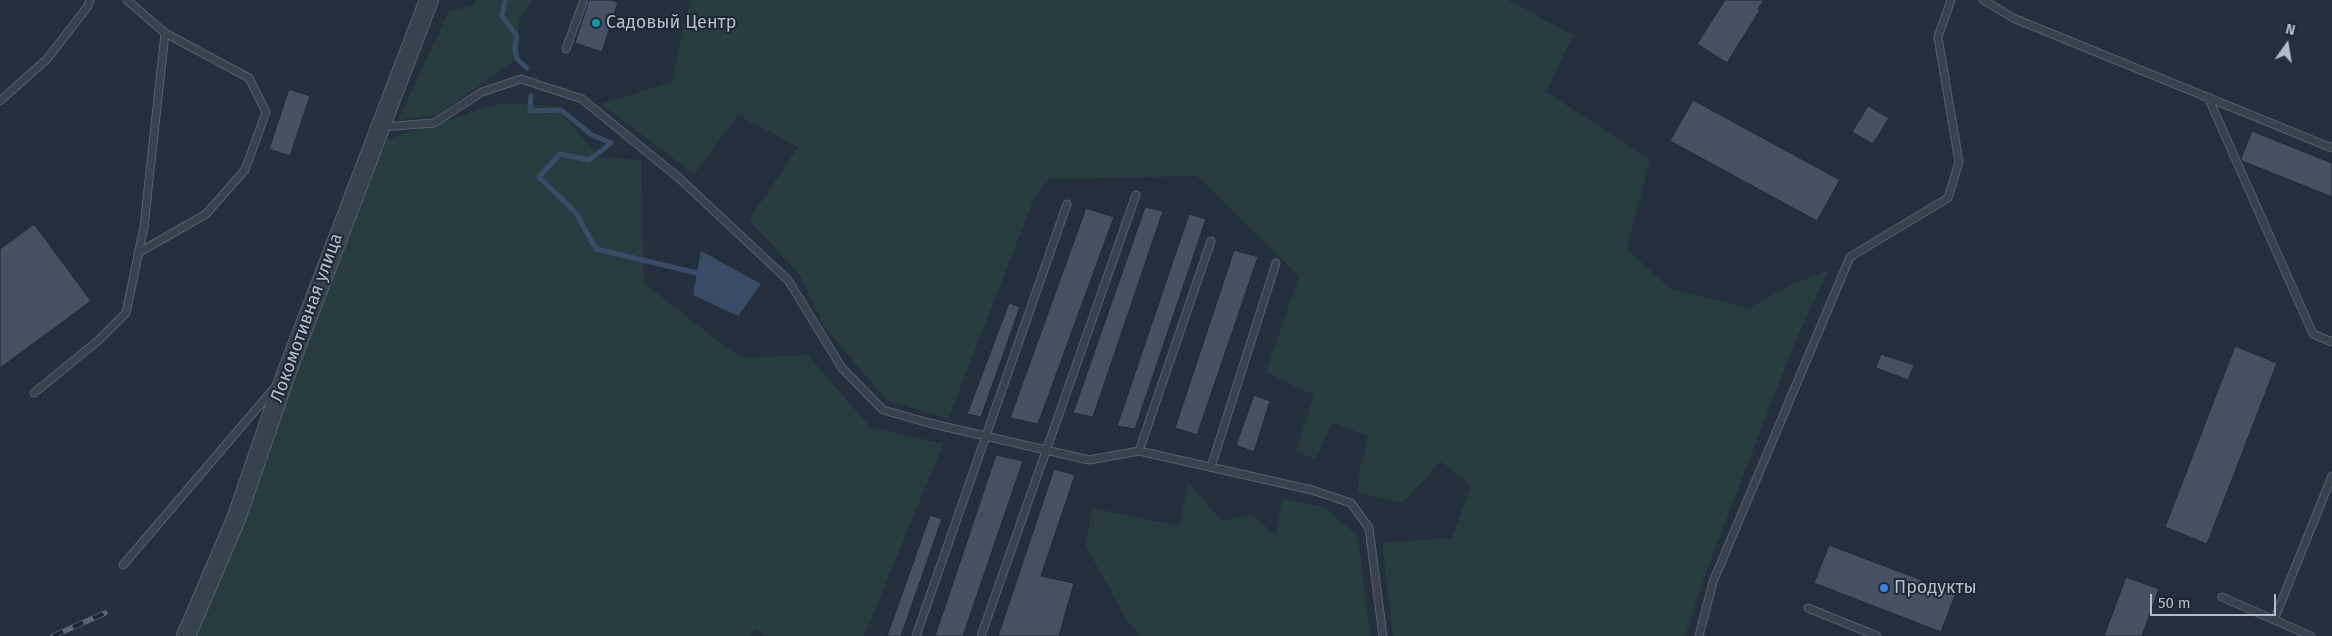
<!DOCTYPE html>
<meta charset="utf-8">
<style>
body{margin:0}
#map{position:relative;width:2332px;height:636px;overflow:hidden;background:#242f3e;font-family:"Fira Sans",sans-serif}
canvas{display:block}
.north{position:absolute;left:2262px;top:20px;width:50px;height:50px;-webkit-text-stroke:4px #1d2633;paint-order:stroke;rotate:13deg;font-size:14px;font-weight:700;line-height:20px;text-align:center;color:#b4bcc9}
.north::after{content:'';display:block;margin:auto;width:18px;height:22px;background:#b4bcc9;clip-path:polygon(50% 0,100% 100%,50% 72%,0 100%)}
.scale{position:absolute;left:2150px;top:594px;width:126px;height:22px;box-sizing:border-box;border:2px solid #b4bcc9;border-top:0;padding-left:6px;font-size:15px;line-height:18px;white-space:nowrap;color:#b4bcc9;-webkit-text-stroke:4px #1d2633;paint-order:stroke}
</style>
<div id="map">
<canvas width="2332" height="636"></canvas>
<div class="north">N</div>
<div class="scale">50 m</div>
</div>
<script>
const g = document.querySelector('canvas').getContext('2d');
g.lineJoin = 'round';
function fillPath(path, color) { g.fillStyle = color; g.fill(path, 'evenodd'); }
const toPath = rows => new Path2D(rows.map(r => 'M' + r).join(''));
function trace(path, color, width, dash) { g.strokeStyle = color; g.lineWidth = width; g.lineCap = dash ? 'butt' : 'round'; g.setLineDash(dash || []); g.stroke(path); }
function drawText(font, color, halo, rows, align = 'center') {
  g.font = font + ' "Fira Sans",sans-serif'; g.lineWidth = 4; g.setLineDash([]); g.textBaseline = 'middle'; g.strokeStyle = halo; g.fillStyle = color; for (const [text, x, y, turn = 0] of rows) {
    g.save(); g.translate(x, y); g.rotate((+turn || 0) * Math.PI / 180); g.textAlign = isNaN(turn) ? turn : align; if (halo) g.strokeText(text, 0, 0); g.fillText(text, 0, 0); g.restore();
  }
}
const green = toPath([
 [476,0,533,0,519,20,517,59,437,115,398,120,449,11,473,6],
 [690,0,1508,0,1573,35,1546,92,1650,160,1627,249,1670,289,1750,308,1793,284,1829,270,1796,339,1709,564,1685,636,1393,636,1382,543,1452,538,1471,486,1441,461,1403,503,1358,493,1360,468,1369,436,1332,423,1316,459,1296,451,1314,395,1266,372,1299,276,1197,176,1049,179,1035,196,948,419,887,400,824,327,800,275,749,220,798,147,738,115,694,174,601,104,672,82],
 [501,103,555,106,599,157,641,160,644,284,741,358,808,355,869,426,943,444,864,636,766,636,756,630,748,636,197,636,286,374,385,140],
 [1188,482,1222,521,1250,514,1276,535,1282,499,1324,507,1358,537,1370,636,1140,636,1128,622,1086,546,1092,508,1179,526]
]);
const water = toPath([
 [701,251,761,284,738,316,693,295]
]);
const stream = toPath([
 [505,0,502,16,517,36,515,48,517,59,527,68],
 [531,96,530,111,561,110,592,135,611,143,589,160,560,154,539,177,576,213,596,249,697,273]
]);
const building = toPath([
 [589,0,611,0,618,2,602,52,575,43,589,0],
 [1725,0,1764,0,1758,9,1760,10,1727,63,1697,44,1725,0],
 [289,89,310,96,290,156,269,149,289,89],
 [1693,100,1840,180,1817,221,1670,141,1693,100],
 [1868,106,1889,118,1873,144,1852,132,1868,106],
 [2252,131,2332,163,2332,197,2242,161,2241,158,2252,131],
 [1145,207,1163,211,1093,417,1073,413,1145,207],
 [1086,208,1114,217,1038,424,1010,418,1086,208],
 [1189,214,1206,219,1135,429,1117,426,1189,214],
 [34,224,91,301,0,368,0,249,34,224],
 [1234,250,1258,257,1197,435,1175,428,1234,250],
 [1009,303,1020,307,981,417,967,414,1009,303],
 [2235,346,2277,363,2207,544,2165,527,2235,346],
 [1881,354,1914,365,1908,380,1876,368,1881,354],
 [1254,395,1270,401,1254,452,1236,445,1254,395],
 [996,455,1023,461,963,636,935,636,996,455],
 [1054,469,1075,475,1041,576,1074,583,1059,636,998,636,1054,469],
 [930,515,942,519,901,636,887,636,930,515],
 [1829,545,1956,593,1941,632,1814,583,1829,545],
 [2126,577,2159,589,2142,636,2104,636,2126,577]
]);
const service = toPath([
 [1983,0,2013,18,2332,148],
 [566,49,584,0],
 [2208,97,2313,334,2332,342],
 [0,101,47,59,88,6,90,0],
 [382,127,434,123,482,92,521,79,582,99,679,178,788,280,842,368,883,410,929,423,1089,460,1139,451,1312,490,1351,503,1369,528,1383,636],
 [138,253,206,214,245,170,266,112,249,78,165,33],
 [34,393,99,340,126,313,144,227,165,33,127,0],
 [1139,451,1211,241],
 [1211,467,1276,263],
 [123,565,276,386],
 [2222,597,2311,636],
 [1808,608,1877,636],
 [2274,620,2332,476],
 [916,636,1067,204],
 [981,636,1136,195],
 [1699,636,1713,582,1850,257,1948,198,1959,162,1938,37,1951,0]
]);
const tertiary = toPath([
 [186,636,236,519,286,374,429,0]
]);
const rail = toPath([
 [53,636,105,613]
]);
const markers = [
 [596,23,5,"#0f9aa8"],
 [1884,588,5,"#3f7fe0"]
];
const poiNames = [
 ["Садовый Центр",606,23],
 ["Продукты",1894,588]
];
const streetNames = [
 ["Локомотивная улица",307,318,-70]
];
fillPath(green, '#263c3f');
fillPath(water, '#394c67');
trace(stream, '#394c67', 5);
fillPath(building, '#455162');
trace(building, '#1f2835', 1);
trace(service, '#565f6c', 9);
trace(tertiary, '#565f6c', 20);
trace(service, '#38414e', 7);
trace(tertiary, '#38414e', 18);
trace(rail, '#5a6575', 5.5);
trace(rail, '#1d2633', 4, [11]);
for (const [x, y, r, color] of markers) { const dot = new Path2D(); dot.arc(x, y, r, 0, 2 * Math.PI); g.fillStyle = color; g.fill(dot); trace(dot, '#1d2633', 2); }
drawText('18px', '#b4bcc9', '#1d2633', poiNames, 'left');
drawText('18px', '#b4bcc9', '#1d2633', streetNames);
</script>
